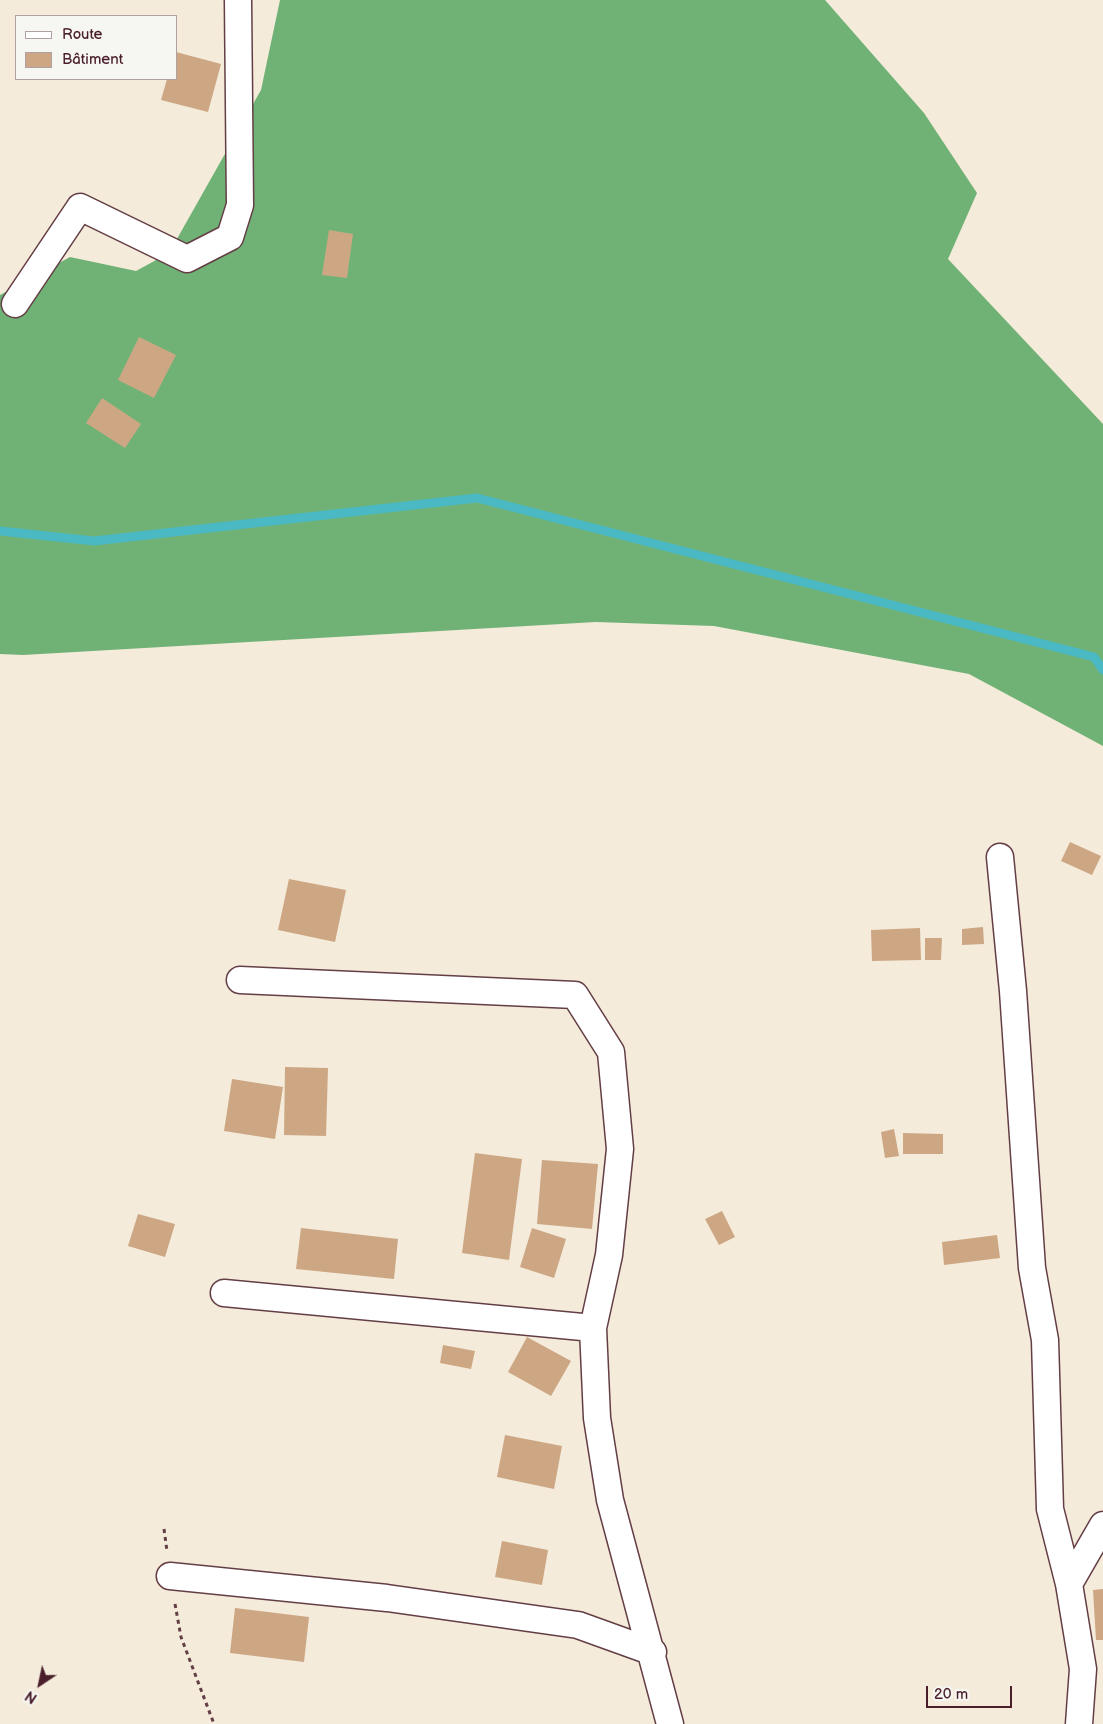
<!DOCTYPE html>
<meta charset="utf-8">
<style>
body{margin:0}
#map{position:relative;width:1103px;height:1724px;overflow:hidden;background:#f4ebdb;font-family:"Balsamiq Sans",sans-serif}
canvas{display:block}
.legend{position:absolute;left:15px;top:15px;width:162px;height:65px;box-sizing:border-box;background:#f6f6f2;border:1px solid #b1a0a2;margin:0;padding:6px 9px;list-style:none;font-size:15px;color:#4a1f2b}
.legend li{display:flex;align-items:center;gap:10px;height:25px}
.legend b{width:25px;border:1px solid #b1a0a2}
.north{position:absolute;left:15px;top:1659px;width:50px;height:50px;-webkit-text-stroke:4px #f6f6f2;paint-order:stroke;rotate:214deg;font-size:14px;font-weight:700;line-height:20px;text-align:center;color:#4a1f2b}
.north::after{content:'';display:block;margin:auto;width:18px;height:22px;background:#4a1f2b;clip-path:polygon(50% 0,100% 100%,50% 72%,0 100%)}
.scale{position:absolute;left:926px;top:1686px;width:86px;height:22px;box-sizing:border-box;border:2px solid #4a1f2b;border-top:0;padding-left:6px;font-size:15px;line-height:18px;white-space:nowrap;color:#4a1f2b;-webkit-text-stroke:4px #f6f6f2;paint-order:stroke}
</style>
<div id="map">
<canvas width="1103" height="1724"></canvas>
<ul class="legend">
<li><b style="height:6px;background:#fff"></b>Route</li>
<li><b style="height:14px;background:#cda784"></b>Bâtiment</li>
</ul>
<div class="north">N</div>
<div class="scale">20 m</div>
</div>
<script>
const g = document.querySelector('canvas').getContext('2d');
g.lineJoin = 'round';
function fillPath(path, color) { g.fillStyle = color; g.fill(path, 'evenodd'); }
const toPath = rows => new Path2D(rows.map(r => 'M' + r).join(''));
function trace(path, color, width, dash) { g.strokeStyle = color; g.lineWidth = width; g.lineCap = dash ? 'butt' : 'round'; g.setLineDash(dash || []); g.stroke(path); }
const forest = toPath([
 [280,0,825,0,924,113,977,193,948,259,1103,424,1103,746,969,674,714,626,596,622,23,655,0,654,0,295,70,257,136,271,169,253,261,90]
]);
const stream = toPath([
 [0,531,94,541,477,498,1094,657,1103,670]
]);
const building = toPath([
 [176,52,221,64,208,112,161,100,167,79,176,79],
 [329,230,353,234,347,278,322,275],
 [139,337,176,355,154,398,118,380],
 [102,398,141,424,125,448,86,423],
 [1070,842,1101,856,1092,875,1061,861],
 [289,879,346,890,335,942,278,930],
 [983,927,984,944,962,945,962,929],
 [920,928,921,960,872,961,871,930],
 [925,938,942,938,941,960,925,960],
 [285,1067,328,1068,326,1136,284,1135],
 [232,1079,283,1087,275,1139,224,1131],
 [894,1129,899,1156,885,1158,881,1132],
 [903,1133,943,1134,943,1154,903,1154],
 [475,1153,522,1159,509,1260,462,1253],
 [542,1160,598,1164,592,1229,537,1224],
 [722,1211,735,1237,719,1245,705,1219],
 [138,1214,175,1224,165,1257,128,1246],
 [301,1228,398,1239,394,1279,296,1269],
 [532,1228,566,1239,554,1278,520,1267],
 [997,1235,1000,1258,944,1265,942,1242],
 [527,1337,571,1361,551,1396,508,1372],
 [443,1345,475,1351,471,1369,440,1363],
 [505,1435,562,1446,554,1489,497,1477],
 [502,1541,548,1550,542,1585,495,1577],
 [1103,1589,1103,1640,1096,1640,1093,1590],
 [235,1608,309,1617,304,1662,230,1653]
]);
const path = toPath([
 [164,1529,167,1551],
 [175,1604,181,1637,214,1724]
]);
const minor = toPath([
 [15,304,80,207,187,259,230,237,240,205,238,0],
 [1000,857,1013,991,1032,1268,1045,1340,1050,1509,1069,1584,1083,1669,1079,1724],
 [240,980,575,995,611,1052,620,1149,609,1255,593,1328,597,1418,610,1500,670,1724],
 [224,1293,593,1328],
 [170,1576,387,1598,578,1625,653,1652],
 [1069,1584,1103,1525]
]);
fillPath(forest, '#70b275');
trace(stream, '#4bb9c3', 9);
fillPath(building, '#cda784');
trace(minor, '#643e45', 29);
trace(path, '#643e45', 3, [4, 4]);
trace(minor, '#fff', 26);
</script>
